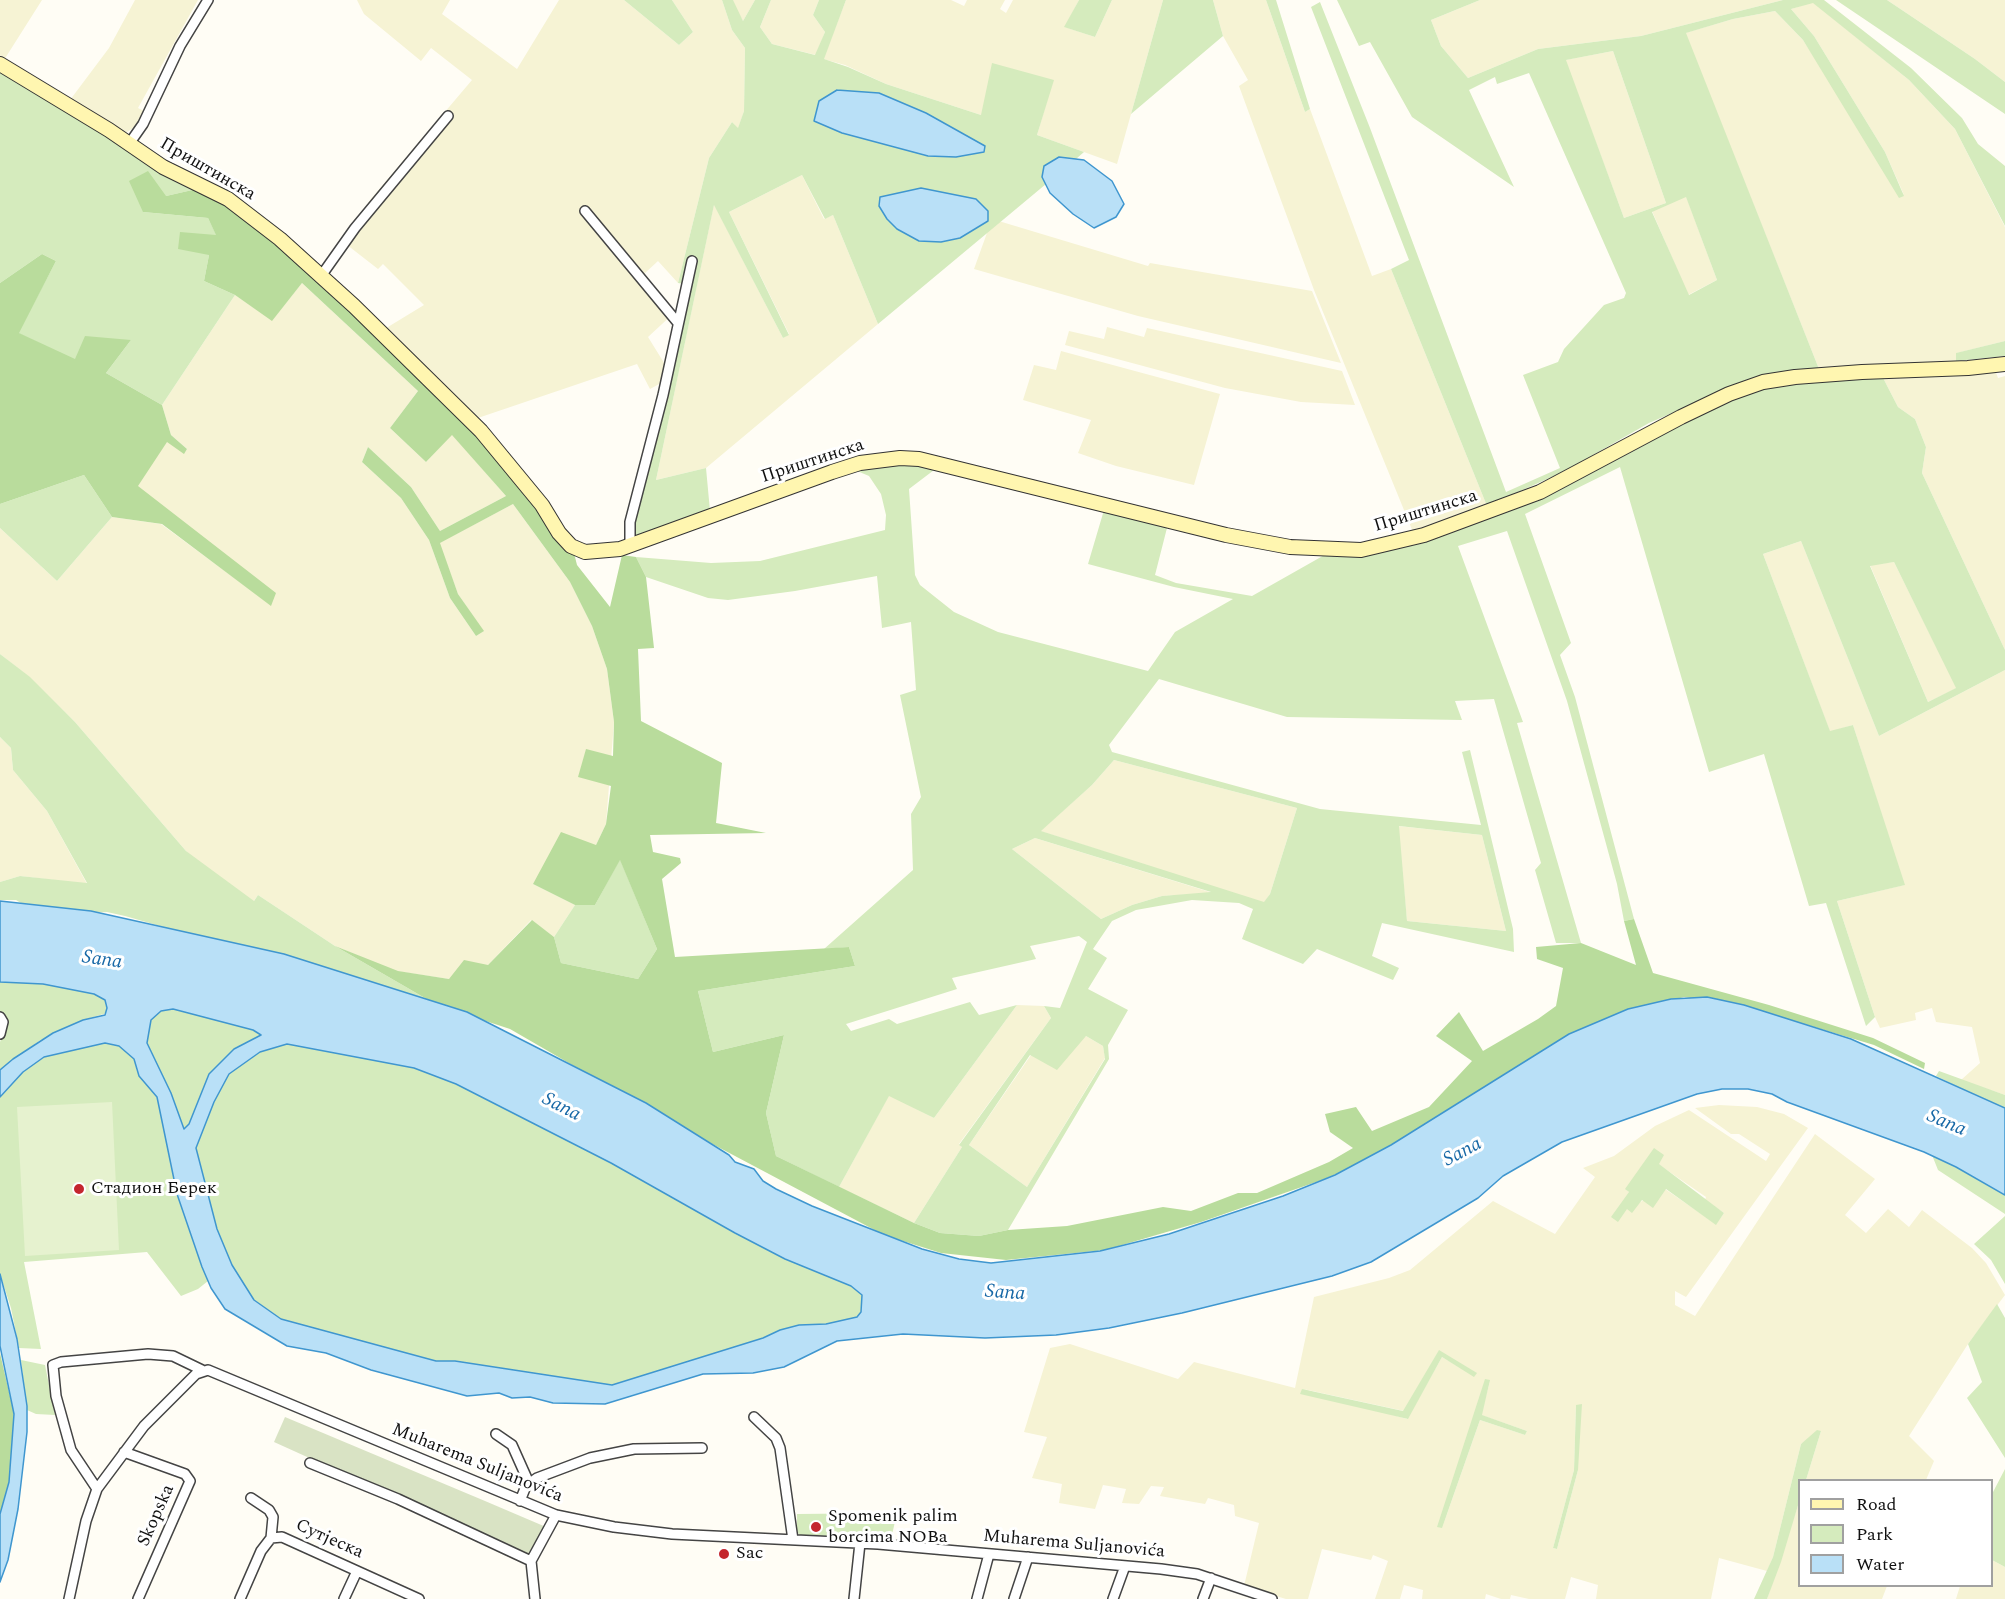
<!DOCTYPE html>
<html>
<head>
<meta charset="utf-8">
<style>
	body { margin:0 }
	#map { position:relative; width:2005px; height:1599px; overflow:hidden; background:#fffdf5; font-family:Spectral,serif }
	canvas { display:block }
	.legend { position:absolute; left:1798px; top:1479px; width:195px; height:108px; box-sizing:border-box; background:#fff; border:2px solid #a0a0a0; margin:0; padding:8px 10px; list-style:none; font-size:18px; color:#111 }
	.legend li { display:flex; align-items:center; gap:12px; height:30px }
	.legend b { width:30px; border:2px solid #a0a0a0 }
</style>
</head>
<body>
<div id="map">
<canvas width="2005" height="1599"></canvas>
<ul class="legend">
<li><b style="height:8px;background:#fff6b0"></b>Road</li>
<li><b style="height:16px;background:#d5ebbd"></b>Park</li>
<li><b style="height:16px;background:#b9e0f7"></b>Water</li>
</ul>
</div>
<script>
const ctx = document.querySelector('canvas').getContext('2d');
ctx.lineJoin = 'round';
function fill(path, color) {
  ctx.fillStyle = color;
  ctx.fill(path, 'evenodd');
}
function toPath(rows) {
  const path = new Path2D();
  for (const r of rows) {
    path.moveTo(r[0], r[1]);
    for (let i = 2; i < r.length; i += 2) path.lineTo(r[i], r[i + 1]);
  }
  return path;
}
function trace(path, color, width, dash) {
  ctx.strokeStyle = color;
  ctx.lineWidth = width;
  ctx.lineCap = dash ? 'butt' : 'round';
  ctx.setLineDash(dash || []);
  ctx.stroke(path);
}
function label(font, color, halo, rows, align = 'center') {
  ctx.font = font + ' Spectral,serif';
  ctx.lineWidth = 6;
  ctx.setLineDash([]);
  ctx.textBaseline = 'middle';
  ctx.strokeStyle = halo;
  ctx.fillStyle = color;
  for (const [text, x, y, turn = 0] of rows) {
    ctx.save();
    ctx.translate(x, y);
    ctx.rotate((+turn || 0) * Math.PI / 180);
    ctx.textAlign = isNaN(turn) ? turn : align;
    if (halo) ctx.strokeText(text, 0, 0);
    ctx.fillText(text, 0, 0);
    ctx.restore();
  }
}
fill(toPath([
	[0,0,42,0,4,60,0,57],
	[135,0,198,0,138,108,144,111,139,124,124,134,70,100,109,48],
	[357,0,450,0,442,14,517,69,559,0,624,0,679,45,693,32,672,0,722,0,732,30,745,48,744,111,738,129,732,122,709,158,678,283,658,261,644,274,675,312,648,337,666,366,661,383,650,389,637,364,475,419,383,330,424,305,383,264,378,269,342,241,371,199,472,80,431,48,421,61,364,14],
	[733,0,755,0,743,21,733,5],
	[771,0,819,0,813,15,825,32,816,55,772,44,760,27],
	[846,0,951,0,964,6,967,0,1005,0,1000,9,1006,13,1013,0,1079,0,1065,27,1095,37,1112,0,1163,0,1117,164,1037,135,1053,80,981,115,886,84,845,65,823,59],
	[1213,0,1266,0,1305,112,1310,109,1372,276,1391,269,1487,506,1413,532,1314,290,1239,86,1248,80,1223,36],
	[1480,0,1783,0,1641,36,1538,49,1468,78,1441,46,1431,20],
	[1887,0,2005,0,2005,82,1975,59],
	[1813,2,1909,80,1955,129,2005,227,2005,341,1957,353,1956,361,1819,369,1685,33,1733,19,1775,11,1803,40,1904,195,1885,152,1814,36,1791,9],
	[1613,51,1666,203,1624,218,1565,60],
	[802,175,824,219,833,215,878,324,706,468,656,480,714,204,783,338,789,334,729,212],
	[1686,196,1717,280,1688,295,1652,211],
	[992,219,1148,266,1150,263,1312,291,1341,363,1138,316,974,269],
	[302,283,418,391,390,428,426,462,452,434,506,496,440,531,411,487,368,447,362,462,401,498,429,540,450,598,476,636,483,631,458,594,439,543,513,504,570,582,592,626,607,669,614,722,606,824,596,845,533,884,575,905,554,937,531,920,488,965,449,979,395,971,335,946,258,895,237,925,186,851,75,722,30,678,0,654,0,528,57,581,112,517,161,524,271,605,137,486,167,441,184,453,187,449,171,435,162,405,235,295,272,320],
	[1107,327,1144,337,1147,328,1342,371,1355,405,1301,402,1225,388,1065,345,1069,331,1104,339],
	[1061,351,1220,394,1194,485,1116,466,1078,453,1091,420,1023,400,1034,365,1056,370],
	[1994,367,1998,378,2005,376,2005,650,1922,473,1926,447,1915,419,1898,407,1880,372],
	[1801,541,1879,736,2005,670,2005,1095,1961,1080,1980,1063,1972,1027,1936,1022,1932,1008,1915,1013,1916,1020,1880,1028,1875,1017,1837,901,1904,885,1853,725,1830,732,1763,554],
	[1894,562,1957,688,1928,702,1870,565],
	[0,737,11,748,13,770,47,811,87,884,20,876,0,882],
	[1114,760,1297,808,1270,894,1264,903,1040,831,1092,785],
	[1398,826,1482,835,1506,931,1407,921],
	[1035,838,1213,893,1162,896,1132,905,1101,919,1012,849],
	[1017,1005,1044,1006,1051,1018,959,1144,962,1147,914,1223,839,1187,889,1095,934,1118],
	[1086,1036,1103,1046,1105,1058,1027,1187,969,1145,1031,1055],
	[1719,1105,1757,1107,1784,1114,1808,1128,1686,1297,1675,1291,1675,1305,1695,1316,1815,1134,1875,1179,1845,1215,1866,1233,1888,1209,1909,1227,1922,1210,1972,1248,1986,1263,2005,1295,1968,1344,1909,1436,1934,1461,1926,1480,1806,1480,1821,1431,1801,1444,1773,1557,1767,1571,1719,1558,1711,1599,1596,1599,1598,1585,1571,1577,1565,1599,1529,1599,1511,1595,1510,1599,1501,1599,1486,1594,1485,1599,1422,1599,1423,1590,1404,1585,1400,1599,1375,1599,1388,1561,1373,1555,1371,1560,1322,1549,1308,1599,1286,1599,1244,1586,1259,1523,1235,1516,1234,1505,1208,1498,1205,1504,1160,1496,1164,1487,1151,1486,1139,1504,1122,1503,1126,1489,1103,1485,1095,1509,1059,1503,1062,1484,1032,1478,1047,1437,1024,1432,1050,1348,1070,1344,1178,1379,1194,1362,1295,1388,1314,1297,1389,1278,1410,1270,1493,1201,1555,1234,1595,1177,1583,1168,1614,1156,1655,1126,1689,1110,1766,1161,1770,1154,1739,1134,1731,1134,1695,1108],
	[1658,1164,1706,1197,1705,1200,1724,1213,1716,1224,1665,1189,1627,1209,1629,1192,1626,1189],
	[1439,1351,1476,1373,1474,1376,1442,1357,1407,1419,1303,1389,1404,1411],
	[1490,1381,1481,1415,1527,1431,1525,1435,1480,1420,1442,1528],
	[1576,1405,1578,1470,1557,1549,1553,1548,1574,1470],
	[1799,1502,1800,1586,1887,1586,1882,1599,1767,1599],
	[1992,1560,2005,1567,2005,1599,1956,1599,1960,1586,1992,1586]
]), '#f6f3d4');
fill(toPath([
	[624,0,672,0,693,32,679,45],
	[722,0,733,0,743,21,755,0,771,0,760,27,772,44,815,55,825,32,813,15,819,0,846,0,824,59,848,67,886,84,981,115,992,63,1054,80,1037,135,1084,152,1076,159,1059,157,1043,177,1046,184,878,324,833,215,825,219,802,175,729,212,789,335,783,338,714,205,656,480,706,468,710,511,635,537,631,534,689,285,678,283,709,158,732,122,738,128,744,111,745,48,732,30],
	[926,113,984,146,928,156,842,133,814,121],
	[1079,0,1112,0,1095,37,1064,27],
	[1163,0,1213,0,1223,36,1131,114],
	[1266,0,1276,0,1310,109,1305,112],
	[1337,0,1480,0,1431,20,1441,46,1468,78,1538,49,1641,36,1783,0,1824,0,1911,68,1962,118,1978,144,2005,166,2005,226,1955,129,1909,80,1813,3,1791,9,1814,36,1885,152,1904,196,1899,198,1803,40,1775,11,1733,19,1686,33,1819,369,1769,374,1735,386,1649,423,1565,471,1487,506,1391,269,1409,260,1311,7,1320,2,1370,128,1506,492,1560,468,1523,375,1558,362,1564,349,1604,305,1624,298,1626,293,1529,73,1497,84,1495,77,1469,90,1514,187,1412,117,1370,42,1359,46],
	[1613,51,1666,203,1624,218,1566,60],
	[1686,197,1717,280,1689,295,1652,212],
	[1836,0,1887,0,1975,59,2005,82,2005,114],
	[0,68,201,188,166,196,143,212,208,218,217,236,209,255,204,281,235,295,162,405,106,373,131,340,75,360,18,333,56,261,42,254,0,283],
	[2005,341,2005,356,1956,361,1956,353],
	[1880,372,1898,407,1915,419,1926,447,1922,473,2005,650,2005,670,1879,736,1801,541,1763,554,1830,731,1853,725,1905,885,1837,901,1875,1017,1866,1026,1826,903,1809,906,1764,754,1709,772,1620,467,1525,514,1571,643,1560,655,1575,697,1634,919,1624,921,1617,884,1567,701,1507,531,1458,546,1523,722,1517,723,1581,943,1556,943,1535,870,1541,863,1494,699,1455,701,1462,720,1287,717,1159,679,1109,745,1112,752,1320,809,1481,825,1462,752,1470,750,1513,929,1514,952,1382,923,1372,956,1399,968,1393,980,1317,949,1303,964,1242,939,1253,909,1239,903,1192,900,1136,910,1112,921,1093,949,1107,958,1088,989,1128,1010,1108,1045,1109,1059,1008,1230,979,1236,940,1233,914,1223,962,1147,959,1145,1051,1018,1044,1006,1060,1008,1087,942,1079,936,1030,946,1036,959,952,978,957,989,846,1024,851,1031,889,1019,897,1024,970,1002,979,1015,1017,1005,934,1118,889,1096,839,1187,776,1156,766,1113,784,1035,713,1052,698,991,855,966,849,947,824,949,913,870,911,814,921,797,900,695,916,690,911,622,882,628,877,576,795,591,728,600,708,598,646,577,636,557,711,563,760,561,885,530,886,515,881,494,869,476,850,468,889,459,938,467,909,489,915,575,920,585,954,612,998,632,1148,671,1175,632,1233,599,1174,587,1088,564,1104,510,1168,524,1155,575,1176,583,1252,596,1328,553,1514,505,1738,391],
	[1894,562,1956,688,1928,702,1870,566],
	[1114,760,1297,808,1270,894,1264,902,1041,831,1092,785],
	[1399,826,1482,835,1506,931,1407,921],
	[1035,838,1211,892,1162,896,1132,905,1101,919,1012,849],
	[1086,1036,1103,1046,1105,1059,1027,1187,969,1145,1030,1055,1057,1070],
	[84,475,112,517,57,581,0,528,0,504],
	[0,654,30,677,75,722,186,851,254,901,258,895,335,946,437,1005,125,916,107,912,42,916,16,900,0,900,0,882,20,876,87,883,47,811,13,770,11,748,0,737],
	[620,859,657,949,638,979,561,963,554,937,575,905,595,905],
	[0,982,43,984,94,994,105,1000,107,1013,83,1020,39,1041,0,1070,0,1042,6,1025,0,1013],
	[173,1009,253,1030,261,1035,234,1049,209,1074,189,1124,184,1129,171,1093,147,1043,151,1020,161,1011],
	[105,1043,119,1046,134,1059,137,1071,157,1097,177,1194,208,1281,198,1289,181,1296,147,1252,24,1262,41,1349,19,1348,11,1308,0,1274,0,1097,23,1072,44,1057],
	[287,1044,414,1068,456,1084,611,1163,735,1233,785,1259,851,1286,862,1295,861,1312,857,1317,826,1324,799,1325,780,1330,763,1338,612,1385,455,1361,436,1361,281,1319,254,1300,232,1265,217,1229,200,1172,193,1136,209,1087,260,1047],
	[1939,1071,2005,1095,2005,1110,1936,1076],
	[1928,1145,2005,1185,2005,1214,1938,1170],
	[1654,1148,1664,1155,1659,1164,1724,1213,1716,1225,1666,1189,1653,1208,1642,1200,1632,1213,1627,1209,1618,1222,1611,1217,1629,1192,1625,1189],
	[2005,1216,2005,1284,1991,1260,1974,1244],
	[1997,1304,2005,1318,2005,1458,1967,1398,1982,1382,1968,1344],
	[1439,1350,1477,1373,1474,1377,1442,1357,1408,1419,1300,1394,1302,1389,1403,1411],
	[21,1360,45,1365,55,1415,36,1414,27,1410],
	[1485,1379,1490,1380,1482,1415,1527,1431,1525,1435,1480,1420,1442,1528,1437,1527],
	[1582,1404,1578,1470,1557,1549,1553,1548,1574,1470,1576,1405],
	[1817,1430,1821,1431,1806,1480,1800,1480,1799,1502,1781,1562,1767,1599,1754,1599,1773,1557,1801,1444],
	[2005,1469,2005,1567,1992,1560,1992,1494],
	[897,1513,891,1539,801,1536,797,1532,797,1514]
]), '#d5ebbd');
fill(toPath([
	[148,171,166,196,201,188,271,237,465,419,574,553,577,565,610,607,622,555,636,557,646,577,654,648,638,649,641,721,722,763,716,823,766,833,650,835,653,852,680,858,681,863,662,879,675,957,849,947,855,966,698,991,713,1052,784,1035,766,1113,776,1156,914,1223,940,1233,979,1236,1008,1230,1067,1226,1163,1207,1191,1211,1238,1193,1257,1193,1329,1162,1353,1148,1330,1132,1325,1114,1356,1107,1372,1131,1429,1107,1472,1061,1436,1036,1459,1012,1483,1051,1538,1019,1556,1006,1563,968,1537,959,1536,947,1581,943,1636,965,1624,921,1634,919,1653,973,1769,1005,1873,1038,1925,1063,1924,1069,1874,1045,1748,1007,1684,997,1626,1013,1562,1041,1498,1078,1382,1155,1322,1180,1201,1222,1105,1250,1006,1260,941,1253,884,1235,669,1121,510,1029,437,1005,335,946,398,971,449,979,464,960,488,965,532,920,554,937,561,963,638,979,657,949,620,860,595,905,575,905,533,884,561,832,596,845,606,824,611,786,578,777,586,749,613,756,614,722,607,669,592,626,570,582,513,504,440,543,458,594,484,631,476,636,450,598,429,540,401,498,362,462,368,447,411,487,440,531,506,496,452,435,426,462,390,428,418,391,302,283,272,321,235,295,204,281,209,255,178,249,180,232,216,235,208,218,143,212,129,181],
	[42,254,56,261,19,333,75,359,85,336,131,340,106,373,162,405,171,435,187,449,184,454,167,442,138,486,276,593,271,606,162,524,112,517,84,475,0,504,0,283],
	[0,1353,14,1414,9,1482,0,1514]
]), '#b9dc9c');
fill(toPath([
	[285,1417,485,1501,546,1527,538,1543,526,1556,274,1442]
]), '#d9e3c4');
fill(toPath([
	[112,1102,119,1250,25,1256,17,1107]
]), '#e6f2cf');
const water = toPath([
	[837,90,879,93,926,113,985,146,984,152,956,157,928,156,842,133,814,121,819,101,837,90],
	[1059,157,1084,160,1112,181,1124,204,1116,217,1094,228,1073,214,1050,193,1042,177,1044,166,1059,157],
	[921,188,976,199,988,211,988,221,960,238,941,242,919,241,897,229,887,219,879,206,880,197,921,188],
	[0,901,91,911,284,954,467,1012,646,1103,729,1155,735,1162,754,1169,763,1181,776,1189,812,1206,922,1249,959,1259,991,1263,1100,1251,1169,1234,1283,1196,1335,1175,1391,1145,1569,1034,1628,1009,1671,999,1690,998,1707,997,1744,1005,1851,1039,2005,1108,2005,1195,1956,1167,1924,1152,1787,1102,1772,1094,1748,1089,1722,1089,1697,1094,1562,1142,1503,1176,1478,1198,1371,1262,1332,1276,1182,1313,1109,1328,1056,1335,985,1338,903,1334,837,1341,784,1367,753,1373,703,1374,605,1404,553,1403,530,1397,512,1398,499,1393,467,1396,371,1370,326,1353,287,1346,225,1309,211,1288,202,1267,177,1194,157,1097,139,1076,134,1059,119,1046,105,1043,44,1057,23,1072,0,1097,0,1070,13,1059,53,1033,83,1020,105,1015,107,1008,105,1000,94,994,43,984,0,982,0,901],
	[173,1009,253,1030,261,1035,234,1049,209,1074,189,1124,184,1129,171,1093,147,1043,151,1020,161,1011,173,1009],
	[287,1044,414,1068,456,1084,611,1163,735,1233,785,1259,851,1286,862,1295,861,1312,857,1317,826,1324,799,1325,780,1330,763,1338,612,1385,455,1361,436,1361,281,1319,254,1300,232,1265,217,1229,196,1148,214,1102,229,1074,260,1052,287,1044],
	[0,1274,17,1339,27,1406,27,1432,18,1509,8,1560,0,1582,0,1514,9,1482,14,1414,0,1346,0,1274]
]);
fill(water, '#b9e0f7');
trace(water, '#3f96cf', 1.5);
const street = toPath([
	[129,144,143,124,180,46,208,0],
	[585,211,678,323],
	[321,276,355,228,448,116],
	[630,546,630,522,663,395,692,261],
	[0,1017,3,1022,0,1034],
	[754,1417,776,1438,780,1448,793,1540],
	[496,1434,512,1445,529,1483],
	[124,1452,185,1474,190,1481,138,1599],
	[310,1463,398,1499,531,1561],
	[97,1489,71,1450,56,1396,53,1365,61,1362,148,1354,173,1356,202,1370],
	[251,1498,269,1510,273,1517,271,1538,282,1537,419,1599],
	[520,1501,526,1486,537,1478,590,1458,634,1449,702,1448],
	[69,1599,86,1521,97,1489,144,1426,196,1374,208,1370,556,1515,614,1527,672,1534,878,1544,1161,1569,1197,1574,1272,1599],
	[240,1599,261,1551,271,1538],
	[344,1599,357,1571],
	[535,1599,531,1561,556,1515],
	[854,1599,860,1543],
	[977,1599,989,1554],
	[1014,1599,1028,1557],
	[1113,1599,1125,1566],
	[1203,1599,1211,1578]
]);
const secondary = toPath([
	[0,64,109,130,163,167,228,199,280,239,354,306,481,431,542,505,559,533,571,546,585,552,620,549,832,472,860,463,900,458,919,459,1226,535,1290,547,1361,550,1424,535,1540,492,1681,417,1729,394,1763,382,1795,377,1862,372,1968,368,2005,364]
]);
trace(street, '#444', 12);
trace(secondary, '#333', 16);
trace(street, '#fff', 9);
trace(secondary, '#fff6b0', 14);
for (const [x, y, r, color] of [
	[79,1189,6,"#c4262e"],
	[816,1527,6,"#c4262e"],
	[724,1554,6,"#c4262e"]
]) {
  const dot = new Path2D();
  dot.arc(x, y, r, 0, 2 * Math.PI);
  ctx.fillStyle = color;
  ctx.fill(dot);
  trace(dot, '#fff', 2);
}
label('18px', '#111', '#fff', [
	["Приштинска",207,170,30],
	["Приштинска",813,462,-18],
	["Приштинска",1426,512,-17],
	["Muharema Suljanovića",477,1464,22],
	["Skopska",157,1516,-66],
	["Сутјеска",329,1540,24],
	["Muharema Suljanovića",1074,1545,5]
]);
label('18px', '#111', '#fff', [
	["Стадион Берек",91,1189],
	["Spomenik palim",828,1517],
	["borcima NOBa",828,1538],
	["Sac",736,1554]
], 'left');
label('italic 20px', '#1768a6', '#fff', [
	["Sana",102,961,8],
	["Sana",561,1108,27],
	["Sana",1946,1124,23],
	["Sana",1463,1153,-28],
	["Sana",1005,1294,4]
]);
</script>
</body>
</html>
